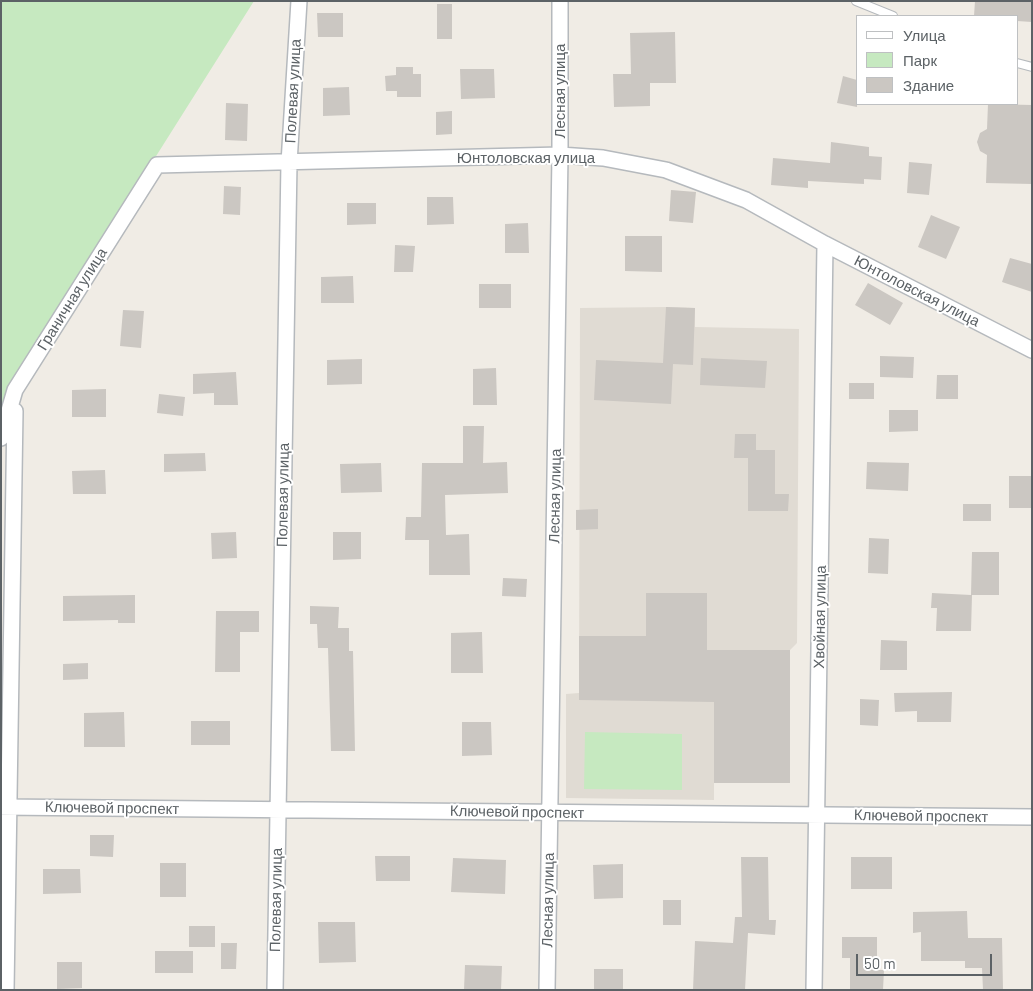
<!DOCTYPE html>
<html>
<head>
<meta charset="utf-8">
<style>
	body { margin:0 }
	#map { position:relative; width:1033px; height:991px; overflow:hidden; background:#f0ece5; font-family:Barlow,sans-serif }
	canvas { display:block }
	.frame { position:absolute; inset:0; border:2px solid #5c6266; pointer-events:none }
	.legend { position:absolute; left:856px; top:15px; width:162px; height:90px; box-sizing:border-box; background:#fff; border:1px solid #bec0c2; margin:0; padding:6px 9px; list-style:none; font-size:15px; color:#5c6266 }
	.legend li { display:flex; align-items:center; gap:10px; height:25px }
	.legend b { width:25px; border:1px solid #bec0c2 }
	.scale { position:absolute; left:856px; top:954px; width:136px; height:22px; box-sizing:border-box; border:2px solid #5c6266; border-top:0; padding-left:6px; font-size:15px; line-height:18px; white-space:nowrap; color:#5c6266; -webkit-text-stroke:4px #fff; paint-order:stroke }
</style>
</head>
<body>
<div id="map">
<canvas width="1033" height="991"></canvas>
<div class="frame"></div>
<ul class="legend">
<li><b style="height:6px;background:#fff"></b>Улица</li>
<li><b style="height:14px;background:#c6e9c0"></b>Парк</li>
<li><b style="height:14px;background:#cbc7c2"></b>Здание</li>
</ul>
<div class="scale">50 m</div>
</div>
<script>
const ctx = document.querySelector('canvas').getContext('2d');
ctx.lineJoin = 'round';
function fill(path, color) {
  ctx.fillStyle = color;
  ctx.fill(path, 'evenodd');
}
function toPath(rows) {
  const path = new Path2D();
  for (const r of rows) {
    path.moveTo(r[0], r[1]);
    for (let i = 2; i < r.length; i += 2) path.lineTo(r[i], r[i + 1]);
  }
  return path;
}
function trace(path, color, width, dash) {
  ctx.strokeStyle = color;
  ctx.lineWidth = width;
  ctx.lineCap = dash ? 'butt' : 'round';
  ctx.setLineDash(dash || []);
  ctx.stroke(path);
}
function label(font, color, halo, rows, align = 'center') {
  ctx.font = font + ' Barlow,sans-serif';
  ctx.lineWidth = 4;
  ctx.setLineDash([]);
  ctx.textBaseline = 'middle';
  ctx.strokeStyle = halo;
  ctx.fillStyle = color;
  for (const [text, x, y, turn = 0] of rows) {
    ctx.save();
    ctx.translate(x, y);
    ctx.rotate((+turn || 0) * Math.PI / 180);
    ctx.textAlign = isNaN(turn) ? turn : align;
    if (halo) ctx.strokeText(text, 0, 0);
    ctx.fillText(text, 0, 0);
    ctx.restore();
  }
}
fill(toPath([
	[666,307,695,308,695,327,799,329,797,643,790,650,789,782,714,783,714,800,566,798,566,694,579,693,580,308]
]), '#e0dbd3');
fill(toPath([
	[1,1,254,1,9,389,1,416],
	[585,732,682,734,682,790,584,789]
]), '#c6e9c0');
fill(toPath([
	[975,1,1032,1,1032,22,1017,21,1017,16,974,16],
	[437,4,452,4,452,39,437,39],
	[317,13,343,13,343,37,318,37],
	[675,32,676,83,650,83,650,106,614,107,613,74,631,74,630,33],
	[396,67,413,67,413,74,421,74,421,97,397,97,397,91,386,91,385,76,396,75],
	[460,69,494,69,495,98,461,99],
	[843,76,857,80,857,107,837,103],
	[349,87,350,115,323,116,323,88],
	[226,103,248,104,247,141,225,140],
	[988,104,1032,105,1032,184,986,183,987,155,980,151,977,142,980,133,987,129],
	[452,111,452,134,436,135,436,112],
	[831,142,869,147,869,156,882,157,881,180,864,179,864,184,808,181,808,188,771,185,773,158,830,163],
	[909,162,932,164,929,195,907,193],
	[224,186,241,187,240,215,223,214],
	[671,190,696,192,693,223,669,221],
	[427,197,453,197,454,224,427,225],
	[347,203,376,203,376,224,347,225],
	[931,215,960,227,946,259,918,247],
	[528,223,529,253,505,253,505,224],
	[625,236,662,236,662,272,625,271],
	[395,245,415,246,413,272,394,272],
	[1010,258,1032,264,1032,292,1002,282],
	[353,276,354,303,321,303,321,277],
	[868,283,903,303,890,325,855,305],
	[479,284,511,284,511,308,479,308],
	[666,307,695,308,693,365,673,364,671,404,594,400,596,360,663,363],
	[123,310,144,311,141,348,120,346],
	[880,356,914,357,913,378,880,377],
	[701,358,767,361,765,388,700,385],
	[362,359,362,384,327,385,327,360],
	[496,368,497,405,473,405,473,369],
	[236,372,238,405,214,405,214,393,193,394,193,374],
	[937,375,958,375,958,399,936,399],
	[849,383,874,383,874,399,849,399],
	[106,389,106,417,72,417,72,390],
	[159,394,185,397,183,416,157,413],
	[889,410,918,410,918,431,889,432],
	[463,426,484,426,483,463,507,462,508,493,445,495,446,535,469,534,470,575,429,575,429,540,405,540,406,517,421,517,422,463,463,463],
	[735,434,756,434,756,450,775,450,775,494,789,494,788,511,748,511,748,458,734,458],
	[205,453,206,471,164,472,164,454],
	[867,462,909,463,908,491,866,489],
	[381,463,382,492,341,493,340,464],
	[105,470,106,494,73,494,72,471],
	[1009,476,1032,476,1032,508,1009,508],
	[963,504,991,504,991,521,963,521],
	[598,509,598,529,576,530,576,510],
	[236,532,237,558,212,559,211,533],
	[333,532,361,532,361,559,333,560],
	[869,538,889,539,888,574,868,573],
	[972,552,999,552,999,595,972,595,971,631,936,631,937,608,931,608,932,593,971,595],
	[503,578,527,579,526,597,502,596],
	[646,593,707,593,707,650,790,650,790,783,714,783,714,702,579,700,579,636,646,636],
	[135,595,135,623,118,623,118,620,63,621,63,596],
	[310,606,339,607,338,628,349,628,349,651,353,651,355,751,331,751,328,648,318,648,317,624,310,624],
	[216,611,259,611,259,632,240,632,240,672,215,672],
	[482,632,483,673,451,673,451,633],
	[881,640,907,641,907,670,880,670],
	[88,663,88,679,63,680,63,664],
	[952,692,951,722,917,722,917,711,895,712,894,693],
	[860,699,879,700,878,726,860,725],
	[124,712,125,747,84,747,84,713],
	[191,721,230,721,230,745,191,745],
	[462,722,491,722,492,755,462,756],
	[90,835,114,835,113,857,90,856],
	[375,856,410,856,410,881,376,881],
	[741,857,768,857,769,920,776,920,775,935,748,933,745,990,693,990,695,941,733,943,735,917,742,917],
	[851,857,892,857,892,889,851,889],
	[453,858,506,860,505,894,451,892],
	[160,863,186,863,186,897,160,897],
	[623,864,623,898,594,899,593,865],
	[43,869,80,869,81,893,43,894],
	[663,900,681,900,681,925,663,925],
	[967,911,968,938,1002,938,1003,990,983,990,982,968,965,968,965,961,921,961,921,932,913,933,913,912],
	[318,922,355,922,356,962,319,963],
	[189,926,215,926,215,947,189,947],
	[842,937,877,937,877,970,884,970,883,990,850,990,850,958,842,958],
	[221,943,237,943,236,969,221,969],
	[155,951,193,951,193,973,155,973],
	[57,962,82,962,82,988,57,989],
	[465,965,502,966,501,990,464,990],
	[594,969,623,969,623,990,594,990]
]), '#cbc7c2');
const service = toPath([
	[856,1,893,16],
	[1017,63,1032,67]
]);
const minor = toPath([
	[1,438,15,390,157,165,560,155,603,158,666,170,746,200,825,244,1032,350],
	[1,807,1032,817],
	[6,990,15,411],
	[275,990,289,163,299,1],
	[547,990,560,155,560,1],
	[814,990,825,244]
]);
trace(service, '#b5b9bd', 10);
trace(minor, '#b5b9bd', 18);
trace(service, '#fff', 8);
trace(minor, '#fff', 15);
label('15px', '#5c6266', '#fff', [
	["Полевая улица",293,91,-87],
	["Лесная улица",560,91,-90],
	["Юнтоловская улица",526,158],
	["Юнтоловская улица",917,291,27],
	["Граничная улица",72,299,-58],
	["Полевая улица",283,495,-89],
	["Лесная улица",555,496,-89],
	["Хвойная улица",820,617,-89],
	["Ключевой проспект",112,808,1],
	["Ключевой проспект",517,812,1],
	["Ключевой проспект",921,816,1],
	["Полевая улица",276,900,-89],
	["Лесная улица",548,900,-89]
]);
</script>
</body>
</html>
